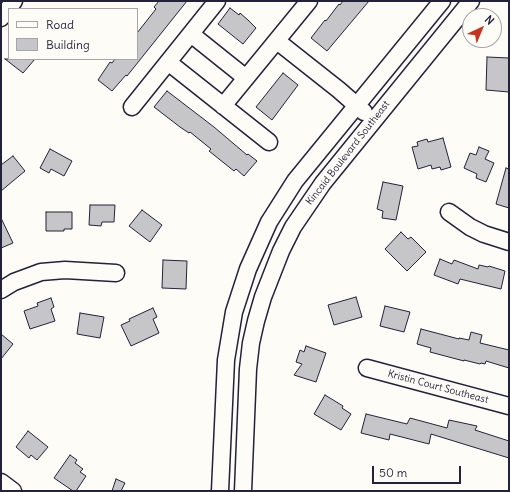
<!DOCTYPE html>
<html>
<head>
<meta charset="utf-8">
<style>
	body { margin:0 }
	#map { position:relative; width:510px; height:492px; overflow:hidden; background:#fdfcf7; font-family:Delius,sans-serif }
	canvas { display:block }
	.frame { position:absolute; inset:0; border:2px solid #22223b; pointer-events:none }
	.legend { position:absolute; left:8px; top:8px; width:130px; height:52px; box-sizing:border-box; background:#fdfcf7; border:1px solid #a5a5ac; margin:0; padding:5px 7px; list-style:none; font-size:12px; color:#22223b }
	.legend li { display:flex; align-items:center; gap:8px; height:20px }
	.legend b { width:20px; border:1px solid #a5a5ac }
	.north { position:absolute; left:462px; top:8px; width:40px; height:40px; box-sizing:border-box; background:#fdfcf7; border:1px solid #a5a5ac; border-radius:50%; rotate:44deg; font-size:11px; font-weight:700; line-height:16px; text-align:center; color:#22223b }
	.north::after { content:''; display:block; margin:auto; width:14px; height:18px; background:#c8321e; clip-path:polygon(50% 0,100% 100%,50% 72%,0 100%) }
	.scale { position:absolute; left:372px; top:466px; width:89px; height:18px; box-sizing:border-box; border:2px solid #22223b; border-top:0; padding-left:5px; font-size:12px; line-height:14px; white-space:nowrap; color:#22223b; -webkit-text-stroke:3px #fdfcf7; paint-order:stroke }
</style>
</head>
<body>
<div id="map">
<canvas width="510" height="492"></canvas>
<div class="frame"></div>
<ul class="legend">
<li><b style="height:5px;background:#fdfcf7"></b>Road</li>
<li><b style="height:11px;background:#c6c6c8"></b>Building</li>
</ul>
<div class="north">N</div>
<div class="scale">50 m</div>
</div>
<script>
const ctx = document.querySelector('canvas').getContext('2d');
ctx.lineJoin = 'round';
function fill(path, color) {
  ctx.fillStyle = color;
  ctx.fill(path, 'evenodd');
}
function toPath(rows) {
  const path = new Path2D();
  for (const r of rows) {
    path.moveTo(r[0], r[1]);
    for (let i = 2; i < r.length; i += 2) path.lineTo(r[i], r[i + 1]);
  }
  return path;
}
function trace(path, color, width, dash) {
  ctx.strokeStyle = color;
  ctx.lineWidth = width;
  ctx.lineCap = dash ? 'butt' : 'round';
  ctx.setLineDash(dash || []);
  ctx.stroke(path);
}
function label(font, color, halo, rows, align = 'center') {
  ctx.font = font + ' Delius,sans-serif';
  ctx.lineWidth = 3.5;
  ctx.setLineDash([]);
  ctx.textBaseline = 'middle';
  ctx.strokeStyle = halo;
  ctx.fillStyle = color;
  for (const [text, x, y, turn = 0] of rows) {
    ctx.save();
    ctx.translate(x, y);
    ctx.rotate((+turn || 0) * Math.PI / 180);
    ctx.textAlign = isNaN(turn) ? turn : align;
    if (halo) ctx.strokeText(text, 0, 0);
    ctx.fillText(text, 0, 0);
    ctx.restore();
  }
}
const building = toPath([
	[159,1,187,1,127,76,126,75,112,91,98,80,110,62,112,63,115,59,137,59,137,33,156,9,154,7,159,1],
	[343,1,369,1,327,51,311,38,325,20,326,21,339,4,340,5,343,1],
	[230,8,239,15,240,13,248,20,256,28,243,44,218,24,230,8],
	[487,57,509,58,509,92,486,90,487,57],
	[5,59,35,59,23,73,5,59],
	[283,73,298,85,272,120,256,107,283,73],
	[167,91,214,127,247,155,248,154,257,161,244,176,236,169,234,171,209,151,211,149,190,132,189,133,180,127,154,107,167,91],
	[443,138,451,167,441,170,440,167,432,169,431,165,418,169,412,147,418,146,417,142,427,139,428,142,443,138],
	[479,147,489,151,485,159,494,163,486,182,476,178,477,174,464,168,470,153,476,155,479,147],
	[50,149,72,161,64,176,51,169,49,173,40,168,50,149],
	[13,156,25,171,1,191,1,165,13,156],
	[506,168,509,169,509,208,496,204,506,168],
	[383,182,403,186,396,220,382,218,383,211,377,209,383,182],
	[90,205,115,205,114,222,102,222,101,226,89,225,90,205],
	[142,210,162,225,150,242,129,226,142,210],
	[46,212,72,212,72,229,64,229,64,231,46,231,46,212],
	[1,218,13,243,1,248,1,218],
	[401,232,408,239,411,237,426,252,407,271,385,249,401,232],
	[440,259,452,264,454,260,478,269,479,265,488,267,489,266,505,271,501,289,460,279,458,284,434,275,440,259],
	[163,260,187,261,186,289,162,288,163,260],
	[356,297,362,317,334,325,328,305,356,297],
	[51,298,54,307,51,309,55,321,30,329,24,311,38,306,37,303,51,298],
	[385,306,410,312,404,332,380,326,385,306],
	[153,308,157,317,153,319,159,333,131,346,121,325,130,321,129,319,153,308],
	[80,313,104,317,100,338,77,334,80,313],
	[421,329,459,339,459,338,469,340,471,332,482,335,480,343,509,350,509,368,486,361,485,364,481,363,480,364,464,360,464,361,430,352,431,348,417,344,421,329],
	[1,334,13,344,1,359,1,334],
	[306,346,326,353,316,382,294,375,302,364,296,362,300,350,304,352,306,346],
	[325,395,343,406,342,408,351,414,341,430,314,414,325,395],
	[366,414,407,424,410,418,447,428,449,420,477,426,475,430,509,441,509,458,431,434,429,444,390,434,389,440,361,433,366,414],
	[28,431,48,447,37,460,31,455,29,458,16,447,28,431],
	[70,455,77,460,75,463,83,469,80,472,86,476,76,491,73,491,54,478,70,455],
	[116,479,125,483,121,491,112,491,116,479]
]);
fill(building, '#c6c6c8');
trace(building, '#22223b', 1);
const minor = toPath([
	[1,18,14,1],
	[191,34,246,78],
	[277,41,339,90,364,112],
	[168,62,269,142],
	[223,106,309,1],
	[132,107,217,1],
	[449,212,470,227,484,234,509,242],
	[1,290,14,282,41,272,65,270,116,273],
	[367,368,509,406],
	[1,482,13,491],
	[220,491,226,360,234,312,248,269,269,222,295,181,442,1],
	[243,491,248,369,251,343,256,321,263,297,281,251,293,227,323,183,471,1]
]);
trace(minor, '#22223b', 19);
trace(minor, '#fdfcf7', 16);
label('10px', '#22223b', '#fdfcf7', [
	["Kincaid Boulevard Southeast",348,153,-52],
	["Kristin Court Southeast",438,387,15]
]);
</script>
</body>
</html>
